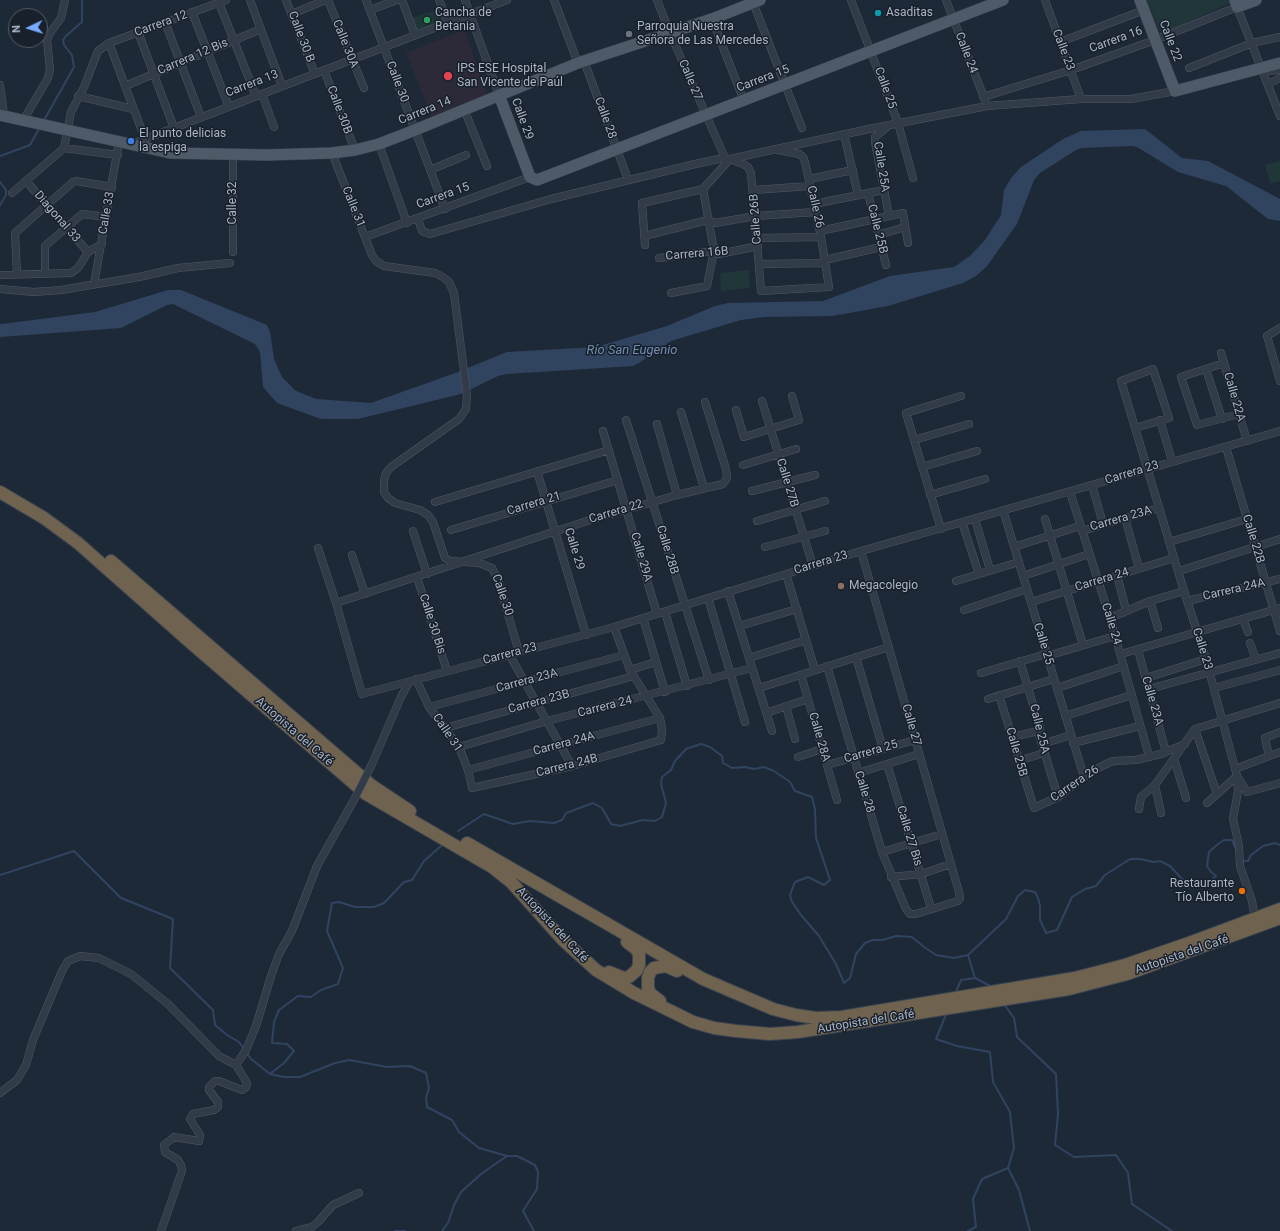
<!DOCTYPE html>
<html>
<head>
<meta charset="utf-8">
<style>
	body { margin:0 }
	#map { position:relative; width:1280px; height:1231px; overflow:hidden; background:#1e2938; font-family:Roboto,sans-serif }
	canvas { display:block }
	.north { position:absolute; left:8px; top:8px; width:40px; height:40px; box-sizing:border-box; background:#18202c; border:1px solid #535c69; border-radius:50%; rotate:266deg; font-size:11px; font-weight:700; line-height:16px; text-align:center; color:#acb5c5 }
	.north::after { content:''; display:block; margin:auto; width:14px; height:18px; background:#78abfe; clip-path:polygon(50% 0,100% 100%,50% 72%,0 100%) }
</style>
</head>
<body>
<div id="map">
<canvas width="1280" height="1231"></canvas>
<div class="north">N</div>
</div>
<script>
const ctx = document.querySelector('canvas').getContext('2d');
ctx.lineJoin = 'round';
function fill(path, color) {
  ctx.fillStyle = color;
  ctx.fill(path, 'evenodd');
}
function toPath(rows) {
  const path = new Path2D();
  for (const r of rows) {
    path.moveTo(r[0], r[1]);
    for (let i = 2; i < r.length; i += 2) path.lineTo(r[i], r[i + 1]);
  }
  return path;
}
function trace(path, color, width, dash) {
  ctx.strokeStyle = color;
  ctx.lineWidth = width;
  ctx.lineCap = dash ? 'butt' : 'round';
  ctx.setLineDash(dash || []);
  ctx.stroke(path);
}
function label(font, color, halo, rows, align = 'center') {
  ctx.font = font + ' Roboto,sans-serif';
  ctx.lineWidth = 3;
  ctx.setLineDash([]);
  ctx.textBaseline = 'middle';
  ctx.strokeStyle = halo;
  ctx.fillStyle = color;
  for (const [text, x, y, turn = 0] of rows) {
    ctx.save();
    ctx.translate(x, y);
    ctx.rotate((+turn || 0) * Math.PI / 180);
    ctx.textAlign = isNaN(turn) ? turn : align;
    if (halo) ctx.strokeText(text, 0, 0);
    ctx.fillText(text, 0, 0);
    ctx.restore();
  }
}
fill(toPath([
	[464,30,489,98,433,120,406,53]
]), '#2c2a39');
fill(toPath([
	[1147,0,1232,0,1233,2,1161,34],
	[438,9,443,22,417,31,412,18],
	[1280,161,1280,181,1270,184,1265,165],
	[749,270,750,288,721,291,720,273]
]), '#203639');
fill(toPath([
	[1145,129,1182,158,1208,161,1280,199,1280,221,1268,219,1226,186,1178,172,1137,147,1132,146,1081,148,1076,150,1040,173,1034,180,1017,224,987,266,976,276,963,283,888,306,832,316,764,317,741,320,671,341,639,363,633,366,507,374,498,376,461,394,358,419,321,419,277,403,263,387,260,352,255,344,173,304,167,305,121,328,0,337,0,324,2,324,95,312,168,290,181,290,267,325,270,332,274,359,282,377,296,391,316,399,371,403,458,372,507,352,596,347,667,326,715,306,728,303,823,301,890,276,954,267,970,256,985,240,1001,215,1004,190,1011,178,1021,167,1063,139,1081,131]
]), '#304460');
trace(toPath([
	[43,122,74,67,72,55,64,45,63,40,66,36,82,22,82,0],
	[0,156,30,145,40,127],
	[0,182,6,190,6,195,0,205],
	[458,831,484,814,513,824,530,821,554,823,562,820,566,813,593,803,602,808,611,824,620,826,643,820,655,821,662,817,666,803,661,784,662,777,671,770,675,761,686,749,701,744,710,747,722,756,723,763,732,768,745,767,754,769,764,767,774,771,790,782,795,791,812,797,815,809,816,838,830,880,824,885,808,877,795,882,790,895,792,902,801,915,819,936,836,964,844,983,850,978,856,954,865,943,873,940,883,940,896,936,912,937,924,947,936,955,954,958,968,955,1006,919,1018,896,1025,890,1035,892,1038,898,1040,906,1040,920,1046,933,1057,930,1072,897,1085,889,1096,886,1105,875,1130,859,1140,859,1154,862,1160,861,1170,866,1183,880,1194,887,1209,882,1216,876,1211,872,1207,866,1209,852,1218,844,1224,840,1232,840,1236,849],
	[1242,861,1248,861,1251,855,1263,846,1275,843,1280,845],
	[0,875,74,851,121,898,173,919,170,968,213,1010,215,1025,227,1035,239,1042,251,1059,270,1074,284,1077,300,1077,335,1063,349,1060,387,1067,410,1066,426,1073,429,1088,426,1098,427,1107,452,1120,459,1132,479,1148,507,1156,517,1156,535,1165,538,1172,537,1189,523,1211,534,1231],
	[968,955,975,978,992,987],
	[955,994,961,980,975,978],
	[1004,1004,1014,1018,1017,1037,1056,1074,1058,1114,1055,1145,1074,1157,1116,1155,1128,1173,1132,1204,1172,1231],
	[947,1012,936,1039,957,1046,990,1052,993,1082,1010,1112,1014,1148,1008,1168,982,1179,973,1199,976,1227,968,1231],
	[270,1074,284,1063,294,1051,287,1044,272,1043,274,1022,279,1010,298,996,311,997,321,990,338,984,343,968,327,931,332,903,339,902,355,907,374,907,384,903,404,882,412,880,424,861,441,846],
	[1008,1168,1019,1190,1030,1231],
	[395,1231,405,1231],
	[442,1231,448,1223,454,1205,461,1192,481,1174,507,1156]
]), '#304460', 2);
const street = toPath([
	[250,0,282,86],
	[286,0,315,74],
	[328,0,364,88],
	[366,0,445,209],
	[402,0,415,35],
	[439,0,448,23],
	[465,0,499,95],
	[554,0,578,63],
	[657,0,670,33,725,158],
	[752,0,802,128],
	[851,0,898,123,913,178],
	[946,0,985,100],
	[1045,0,1081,99],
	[219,3,256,96],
	[370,10,397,0],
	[192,12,229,107],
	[292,14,325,0],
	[712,19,744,101],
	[165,22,201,117],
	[138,32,174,128],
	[1060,42,1144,10],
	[109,43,145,139],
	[584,61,626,174],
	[1189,68,1252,43,1280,37],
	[324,70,355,150],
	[1264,71,1280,70],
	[1268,84,1280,78],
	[0,85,4,115],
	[125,86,261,29],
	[262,94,274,127],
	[78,96,133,109],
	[983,97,1071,70,1155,40,1237,7,1280,116],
	[464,109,487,166],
	[24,119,48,78,50,70,47,40,50,33,61,18,65,0],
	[887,127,875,137,875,142,889,216],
	[844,134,858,195],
	[132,144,507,0],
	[379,144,407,223],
	[64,148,118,155],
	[332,153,372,255,376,261,384,266,435,273,443,277,449,282,454,293,467,395,466,409,459,419,391,467,386,473,384,481,384,492,388,498,395,503,420,510,428,515,433,522,445,558,450,561,479,563,492,568,498,580,519,652],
	[233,155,233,252],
	[430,170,466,155],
	[809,179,853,170],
	[26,181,88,252],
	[754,190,810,186],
	[12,193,64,148,71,112,84,87,98,51,109,43,226,0],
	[868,193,886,265],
	[814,204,884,190],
	[418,219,422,231,430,234,551,199,695,164,719,159,730,159,869,129,987,106,1081,99,1131,99,1175,91],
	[820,231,903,213,908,243],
	[878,235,905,227],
	[644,236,708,220,715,223,756,216,816,212],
	[365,237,530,177],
	[757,238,821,237],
	[645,245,642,203,703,189],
	[659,258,714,251,719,254,758,246],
	[825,260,881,247],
	[759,264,825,263],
	[45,274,45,246,82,214,107,217],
	[0,275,71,273,78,268,88,252,102,244],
	[17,275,15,233,73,182,76,181,112,187],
	[94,284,119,142],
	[0,289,34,292,61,290,139,277,178,268,230,263],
	[671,293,707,286,714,251,703,189,730,159,743,164,748,167,751,173,761,291,829,287,821,237,805,162,803,157,799,154,778,150],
	[1280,328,1267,336,1280,381],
	[1221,353,1247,441],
	[1224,363,1181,377,1197,425,1239,414],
	[1206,369,1222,419],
	[762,401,813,566],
	[736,410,744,437,799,420,792,396],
	[681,412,704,488],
	[626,420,709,680],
	[1160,420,1172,461],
	[657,424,677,495],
	[1135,428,1169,418,1153,369,1121,381,1184,591,1206,659,1237,776,1238,791,1233,819,1239,846,1240,866,1252,901,1255,920],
	[603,431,657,614],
	[914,440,969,424],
	[1226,447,1280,631],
	[743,465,796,449],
	[922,467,977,451],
	[537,471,586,635],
	[1092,485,1103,524],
	[752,491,815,475],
	[1070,492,1110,618,1149,756],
	[930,495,985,479],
	[435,502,609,450],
	[1003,510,1084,777],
	[1125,518,1139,568],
	[975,519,990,570],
	[1045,519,1083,645],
	[757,521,825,501],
	[962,522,979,574],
	[941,529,906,413,961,396],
	[451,530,618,480],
	[413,531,427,574],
	[1082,531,1159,508],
	[1169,542,1247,519],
	[765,547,825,531],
	[1014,547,1080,526],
	[318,548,336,603,362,694,614,627,861,551,1280,431],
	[352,555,365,594],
	[1179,571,1280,539],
	[786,574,815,670],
	[1117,575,1126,610],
	[1023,576,1089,554],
	[417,577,447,671],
	[956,581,1019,562],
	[728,591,772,731],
	[708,598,745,722],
	[1150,601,1158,628],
	[1187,601,1280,579],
	[1031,602,1174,558],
	[336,603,590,520,677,495,723,484,727,478,726,469,705,402],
	[964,610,1027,589],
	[665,612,687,686],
	[643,618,665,692],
	[1110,618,1150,601,1184,591],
	[1243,619,1248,632],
	[739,626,797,609],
	[1250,643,1256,660],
	[1138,650,1166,752],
	[509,654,572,766],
	[1121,654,1280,608],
	[1047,656,1115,636],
	[856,657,883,749],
	[749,658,806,640],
	[1020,661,1040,728,1038,731,1058,797],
	[827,666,882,852,906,909,910,914,916,914,958,901,960,898,959,892,861,551],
	[630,670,656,662],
	[981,673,1046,654],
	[801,675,837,800],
	[1146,678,1206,659],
	[416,679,429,707,459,747,468,770,472,788,572,766,661,740,662,730,660,718,630,670,614,627],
	[759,688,889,647],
	[1057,688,1124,666],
	[1214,688,1280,670],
	[1149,689,1280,653],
	[999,695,1034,808,1058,797,1088,774,1104,765,1113,761,1136,760,1161,754,1185,744],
	[988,699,1054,679],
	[786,706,795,739],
	[429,707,624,655],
	[766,713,808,699],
	[1065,716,1132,695],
	[445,728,634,676],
	[1195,729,1217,794],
	[1012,737,1038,731],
	[1073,743,1140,726],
	[1042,744,1071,735],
	[459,747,547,721,752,668],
	[1269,756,1265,738,1280,732],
	[798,757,822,749],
	[1174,759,1186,798],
	[1018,761,1044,753],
	[372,764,401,697,409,682],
	[887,764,931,908],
	[827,765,915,740],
	[1235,769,1280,752],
	[468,770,660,718],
	[858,773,919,754],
	[1238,778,1247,792,1280,783],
	[1155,785,1161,813],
	[1207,803,1237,776],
	[1139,809,1141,797,1155,785,1195,729,1280,703],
	[882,852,942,834],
	[891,877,921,874,951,864],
	[0,1093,17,1080,26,1065,33,1040,62,971,68,961,80,956,99,958,131,974,168,1004,219,1056,236,1065,246,1050,256,1026,271,976,279,954,292,931,317,866,355,798],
	[161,1231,182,1171,181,1165,178,1160,165,1152,164,1145,174,1137,199,1141,200,1135,190,1119,193,1114,214,1110,218,1107,218,1102,209,1090,209,1087,215,1081,219,1081,242,1090,246,1087,247,1083,236,1065],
	[296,1231,312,1227,318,1222,333,1205,359,1193]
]);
const primary = toPath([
	[1140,0,1175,91,1280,63],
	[1235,0,1237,7,1256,0],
	[499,95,530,177,537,180,1003,0],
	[0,115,170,153,267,155,332,153,355,150,379,144,415,130,578,63,712,19,760,0]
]);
const highway = toPath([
	[0,492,44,518,78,543,191,643,366,794,492,867,511,882,563,940,596,970,634,993,693,1022,714,1028,736,1031,770,1034,798,1032,1069,989,1127,974,1280,918],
	[111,561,371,785,410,811],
	[467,843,703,979,773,1009,796,1015,816,1018,842,1017,1075,978,1125,965,1186,944,1280,909],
	[609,972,624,978,629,977,637,970,639,965,639,954,636,949,627,942],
	[660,1001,651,994,648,989,648,978,650,972,654,968,666,966,677,971]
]);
trace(street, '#4f5866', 8);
trace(primary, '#3b4451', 12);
trace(highway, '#3c4552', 14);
trace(street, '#323b48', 7);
trace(primary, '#4f5a68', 11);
trace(highway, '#6f624e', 12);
const streetBridge = toPath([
	[355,798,372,764]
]);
trace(streetBridge, '#4f5866', 8, []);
trace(streetBridge, '#323b48', 7);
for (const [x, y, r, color] of [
	[878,13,4,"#0f9aa8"],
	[427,20,4,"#2e9e5b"],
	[629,34,4,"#6b7280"],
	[448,76,5,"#e0444e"],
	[131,141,4,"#3f7fe0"],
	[841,586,4,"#8d6e63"],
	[1242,891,4,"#e8710a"]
]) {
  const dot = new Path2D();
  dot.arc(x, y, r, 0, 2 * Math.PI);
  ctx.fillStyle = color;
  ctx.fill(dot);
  trace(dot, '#18202c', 1.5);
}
label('12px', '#acb5c5', '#18202c', [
	["Cancha de",435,13],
	["Betania",435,27],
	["Asaditas",886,13],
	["Parroquia Nuestra",637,27],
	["Señora de Las Mercedes",637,41],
	["IPS ESE Hospital",457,69],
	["San Vicente de Paúl",457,83],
	["El punto delicias",139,134],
	["la espiga",139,148],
	["Megacolegio",849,586],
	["Restaurante",1234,884,"right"],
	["Tío Alberto",1234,898,"right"]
], 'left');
label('12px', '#acb5c5', '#18202c', [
	["Carrera 12",161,24,-20],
	["Calle 30 B",301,37,69],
	["Carrera 16",1116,40,-20],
	["Calle 22",1170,41,69],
	["Calle 30A",345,44,68],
	["Calle 23",1063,50,69],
	["Calle 24",966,53,69],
	["Carrera 12 Bis",193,57,-23],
	["Carrera 15",763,79,-21],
	["Calle 27",690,80,67],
	["Calle 30",397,82,69],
	["Carrera 13",252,84,-21],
	["Calle 25",885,88,70],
	["Calle 30B",339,110,69],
	["Carrera 14",425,111,-22],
	["Calle 28",605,118,70],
	["Calle 29",522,119,70],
	["Calle 25A",881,167,81],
	["Carrera 15",443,196,-20],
	["Calle 32",233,203,-90],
	["Calle 31",353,207,68],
	["Calle 26",815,207,78],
	["Calle 33",107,213,-80],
	["Diagonal 33",57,217,49],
	["Calle 26B",756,219,-94],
	["Calle 25B",877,229,76],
	["Carrera 16B",697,254,-5],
	["Calle 22A",1234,397,74],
	["Carrera 23",1132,473,-17],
	["Calle 27B",787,483,73],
	["Carrera 21",534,504,-17],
	["Carrera 22",616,512,-17],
	["Carrera 23A",1121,519,-16],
	["Calle 22B",1253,539,73],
	["Calle 29",574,549,73],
	["Calle 28B",667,550,73],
	["Calle 29A",641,557,74],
	["Carrera 23",821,563,-17],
	["Carrera 24",1102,580,-17],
	["Carrera 24A",1234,590,-13],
	["Calle 30",502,595,71],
	["Calle 30 Bis",432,624,72],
	["Calle 24",1111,624,73],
	["Calle 25",1043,644,73],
	["Calle 23",1202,649,73],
	["Carrera 23",510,654,-15],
	["Carrera 23A",527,681,-15],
	["Calle 23A",1152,701,74],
	["Carrera 23B",539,702,-15],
	["Carrera 24",605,707,-14],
	["Calle 27",911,725,74],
	["Calle 25A",1039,729,76],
	["Autopista del Café",294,732,41],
	["Calle 31",447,733,56],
	["Calle 28A",819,737,74],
	["Carrera 24A",564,744,-15],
	["Carrera 25",871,752,-16],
	["Calle 25B",1016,752,74],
	["Carrera 24B",567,766,-14],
	["Carrera 26",1075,784,-34],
	["Calle 28",864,792,73],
	["Calle 27 Bis",909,836,73],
	["Autopista del Café",552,925,47],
	["Autopista del Café",1182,955,-19],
	["Autopista del Café",866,1022,-9]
]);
label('italic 13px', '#728cb0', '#18202c', [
	["Río San Eugenio",632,351]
]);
</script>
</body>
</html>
